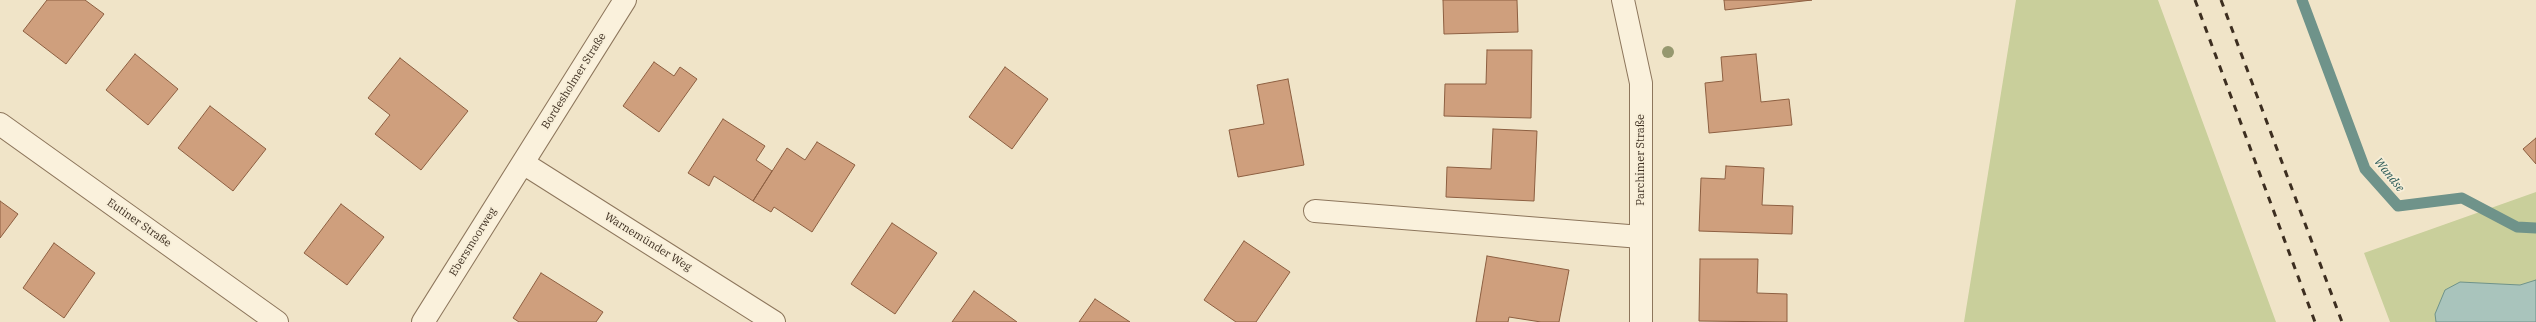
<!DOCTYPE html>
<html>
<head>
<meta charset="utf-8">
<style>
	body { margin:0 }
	canvas { display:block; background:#f0e4c8 }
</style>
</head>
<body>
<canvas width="2536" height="322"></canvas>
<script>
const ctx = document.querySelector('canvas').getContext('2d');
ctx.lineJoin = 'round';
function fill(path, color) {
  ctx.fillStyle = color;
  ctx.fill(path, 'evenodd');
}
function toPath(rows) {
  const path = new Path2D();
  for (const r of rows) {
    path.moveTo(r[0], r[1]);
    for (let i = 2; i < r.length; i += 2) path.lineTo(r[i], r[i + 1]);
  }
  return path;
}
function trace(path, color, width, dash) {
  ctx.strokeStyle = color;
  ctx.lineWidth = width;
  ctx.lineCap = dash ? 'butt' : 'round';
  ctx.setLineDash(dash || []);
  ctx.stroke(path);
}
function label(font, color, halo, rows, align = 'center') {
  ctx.font = font + ' "IBM Plex Serif",serif';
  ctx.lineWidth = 3.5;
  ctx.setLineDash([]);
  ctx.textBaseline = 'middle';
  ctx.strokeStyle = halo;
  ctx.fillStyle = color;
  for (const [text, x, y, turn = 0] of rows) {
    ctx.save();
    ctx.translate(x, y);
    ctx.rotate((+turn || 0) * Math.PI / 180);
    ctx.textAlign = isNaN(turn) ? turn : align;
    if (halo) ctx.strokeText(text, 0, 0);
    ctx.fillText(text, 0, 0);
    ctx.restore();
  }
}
fill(toPath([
	[2016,0,2158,0,2276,322,1964,322],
	[2536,192,2536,322,2390,322,2364,253]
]), '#c9cf9b');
const water = toPath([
	[2536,280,2536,322,2436,322,2435,314,2445,290,2460,282,2520,285,2536,280]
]);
fill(water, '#a9c4bc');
trace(water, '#6f938a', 1);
trace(toPath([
	[2302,0,2365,169,2398,206,2462,198,2517,227,2536,228]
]), '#6f938a', 11);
const building = toPath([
	[47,0,85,0,104,14,66,64,23,31,47,0],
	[1443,0,1517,0,1518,32,1444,34,1443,0],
	[1724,0,1812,0,1725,10,1724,0],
	[1487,50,1532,50,1531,118,1444,116,1445,84,1486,84,1487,50],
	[135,54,178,89,148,125,106,90,135,54],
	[1756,54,1761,102,1789,99,1792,125,1709,133,1705,83,1723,81,1721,57,1756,54],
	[400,58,468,111,421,170,375,134,390,115,368,98,400,58],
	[654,62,674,76,680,67,697,79,659,132,623,106,654,62],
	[1005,67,1048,99,1012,149,969,117,1005,67],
	[1288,79,1304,165,1238,177,1229,130,1264,124,1257,85,1288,79],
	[210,106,266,149,233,191,178,148,210,106],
	[723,119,765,146,756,160,772,171,753,201,714,176,709,186,688,173,723,119],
	[1493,129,1537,131,1534,201,1446,197,1447,167,1491,169,1493,129],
	[2536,138,2536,164,2523,149,2536,138],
	[817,142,855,165,812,232,774,207,771,212,753,201,787,148,805,160,817,142],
	[1726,166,1764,168,1762,205,1793,206,1792,234,1699,231,1701,178,1725,179,1726,166],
	[0,201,18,214,0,238,0,201],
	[341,204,384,237,347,285,304,253,341,204],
	[892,223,937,253,895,314,851,284,892,223],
	[1244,241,1290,272,1256,322,1236,322,1204,300,1244,241],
	[54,243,95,273,64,318,23,288,54,243],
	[1487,256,1569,270,1559,322,1541,322,1509,317,1508,322,1476,322,1487,256],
	[1700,259,1758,259,1757,293,1787,294,1787,322,1699,321,1700,259],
	[541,273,603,312,596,322,519,322,513,318,541,273],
	[974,291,1017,322,952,322,974,291],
	[1095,299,1130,322,1079,322,1095,299]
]);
fill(building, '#cf9f7d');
trace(building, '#8d5f41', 1);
const minor = toPath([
	[1623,0,1641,83,1641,322],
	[0,124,277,322],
	[523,163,774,322],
	[1315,211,1641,237],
	[423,322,625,0]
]);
trace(minor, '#8d765c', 24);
trace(minor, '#faf1dc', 22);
trace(toPath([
	[2195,0,2315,322],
	[2221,0,2342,322]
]), '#3d2e20', 3, [7, 7]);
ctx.fillStyle = '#96986f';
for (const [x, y] of [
	[1668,52]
]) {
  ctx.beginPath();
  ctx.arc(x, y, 6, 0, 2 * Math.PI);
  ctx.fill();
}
label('11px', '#3d2e20', '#f7eed8', [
	["Bordesholmer Straße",574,81,-58],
	["Parchimer Straße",1641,160,-90],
	["Eutiner Straße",139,223,35],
	["Ebersmoorweg",473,242,-58],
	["Warnemünder Weg",648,242,32]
]);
label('italic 12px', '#2f5d5a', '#f7eed8', [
	["Wandse",2389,175,51]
]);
</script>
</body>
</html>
